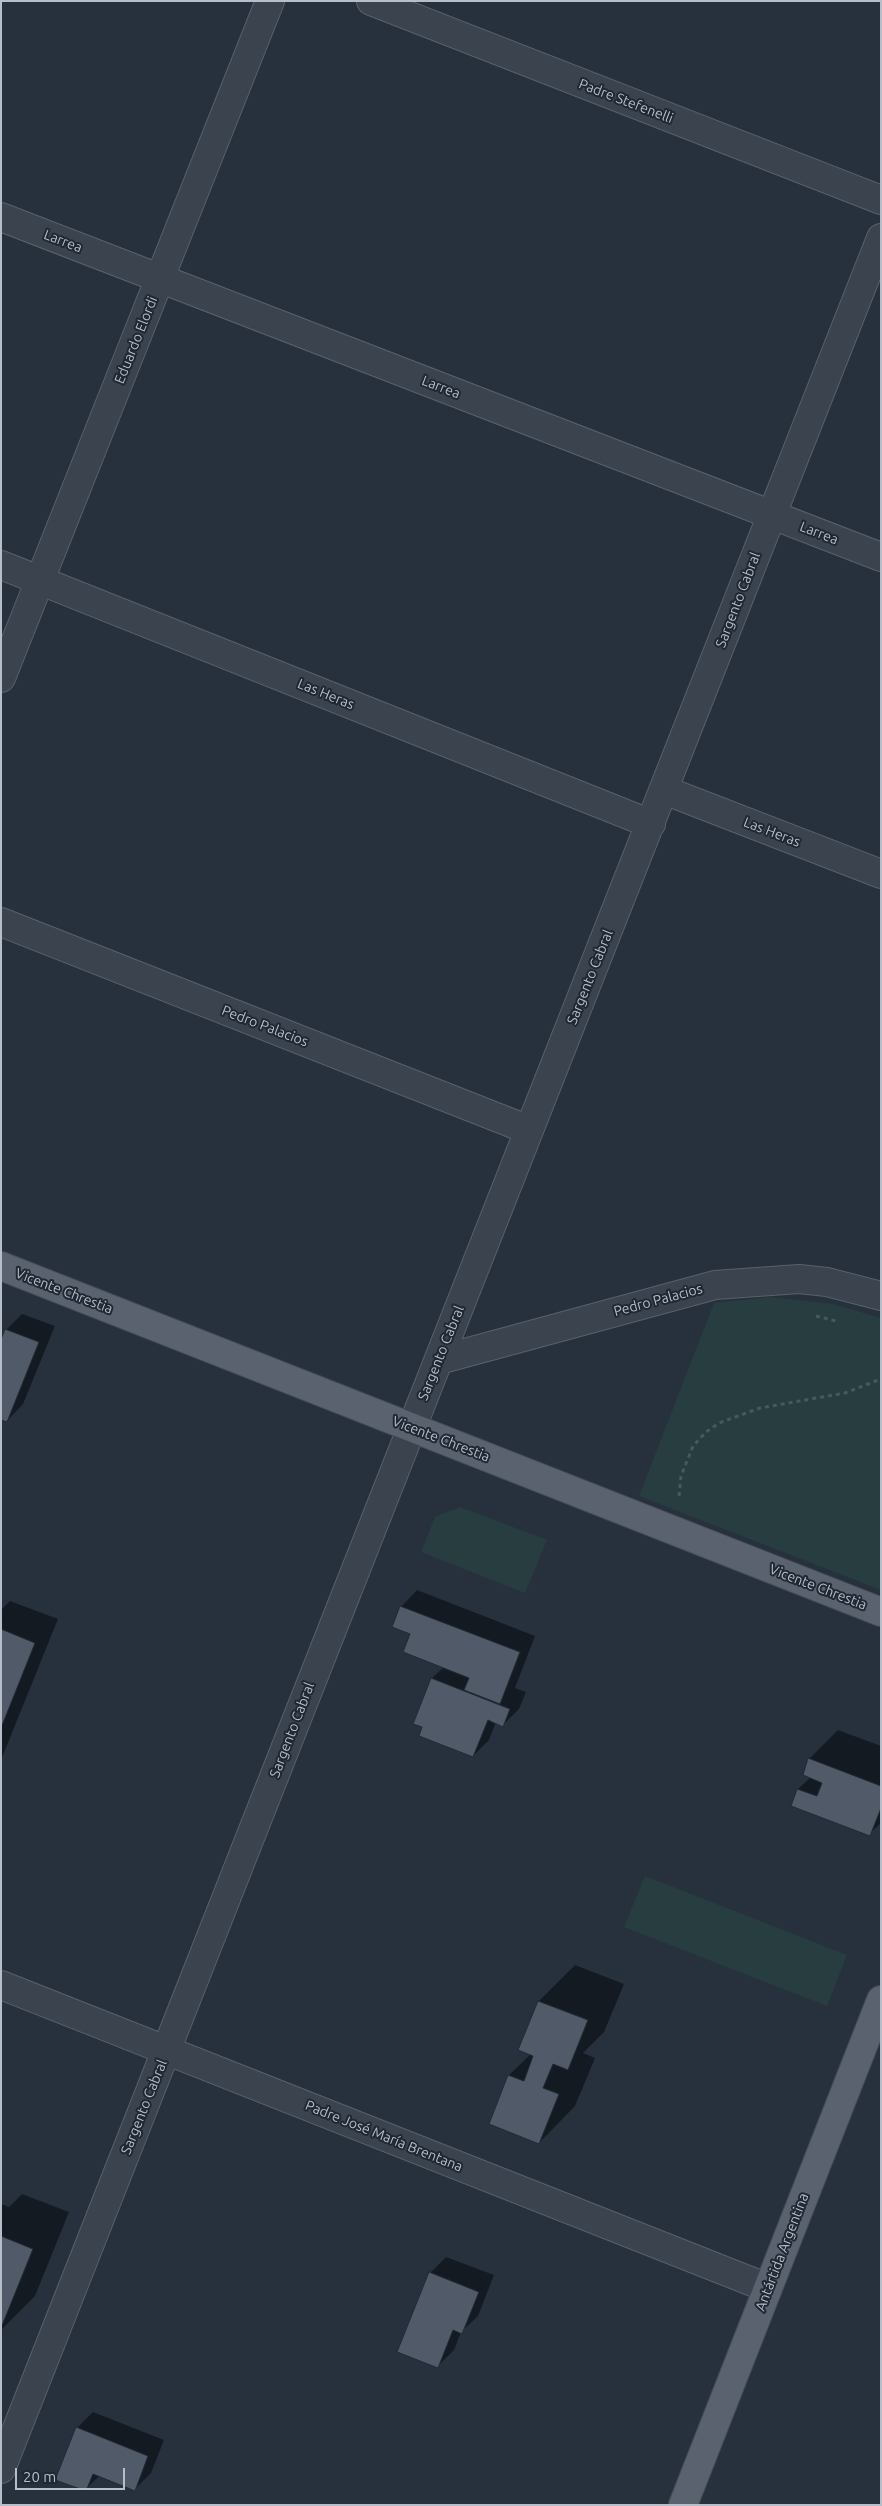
<!DOCTYPE html>
<html>
<head>
<meta charset="utf-8">
<style>
	body { margin:0 }
	#map { position:relative; width:882px; height:2506px; overflow:hidden; background:#27313e; font-family:Ubuntu,sans-serif }
	canvas { display:block }
	.frame { position:absolute; inset:0; border:2px solid #b7bec9; pointer-events:none }
	.scale { position:absolute; left:15px; top:2468px; width:110px; height:22px; box-sizing:border-box; border:2px solid #b7bec9; border-top:0; padding-left:6px; font-size:15px; line-height:18px; white-space:nowrap; color:#b7bec9; -webkit-text-stroke:4px #1f2833; paint-order:stroke }
</style>
</head>
<body>
<div id="map">
<canvas width="882" height="2506"></canvas>
<div class="frame"></div>
<div class="scale">20 m</div>
</div>
<script>
const ctx = document.querySelector('canvas').getContext('2d');
ctx.lineJoin = 'round';
function fill(path, color) {
  ctx.fillStyle = color;
  ctx.fill(path, 'evenodd');
}
function toPath(rows) {
  const path = new Path2D();
  for (const r of rows) {
    path.moveTo(r[0], r[1]);
    for (let i = 2; i < r.length; i += 2) path.lineTo(r[i], r[i + 1]);
  }
  return path;
}
function trace(path, color, width, dash) {
  ctx.strokeStyle = color;
  ctx.lineWidth = width;
  ctx.lineCap = dash ? 'butt' : 'round';
  ctx.setLineDash(dash || []);
  ctx.stroke(path);
}
function label(font, color, halo, rows, align = 'center') {
  ctx.font = font + ' Ubuntu,sans-serif';
  ctx.lineWidth = 4;
  ctx.setLineDash([]);
  ctx.textBaseline = 'middle';
  ctx.strokeStyle = halo;
  ctx.fillStyle = color;
  for (const [text, x, y, turn = 0] of rows) {
    ctx.save();
    ctx.translate(x, y);
    ctx.rotate((+turn || 0) * Math.PI / 180);
    ctx.textAlign = isNaN(turn) ? turn : align;
    if (halo) ctx.strokeText(text, 0, 0);
    ctx.fillText(text, 0, 0);
    ctx.restore();
  }
}
fill(toPath([
	[770,1297,833,1304,881,1318,881,1590,639,1496,714,1303],
	[460,1507,547,1540,525,1593,421,1552,435,1517],
	[645,1876,847,1955,827,2006,624,1927]
]), '#283d3f');
fill(toPath([
	[22,1314,55,1326,23,1404,7,1421,6,1330],
	[417,1590,535,1636,515,1688,526,1692,519,1709,503,1725,496,1722,489,1740,473,1756,414,1723,432,1678,444,1667,412,1633,401,1607],
	[10,1601,58,1619,1,1760,1,1610],
	[838,1730,881,1746,881,1823,869,1834,798,1789,811,1777,809,1759],
	[575,1965,624,1984,604,2032,583,2053,595,2058,575,2106,539,2143,490,2123,509,2075,531,2054,539,2001],
	[22,2194,69,2212,35,2296,1,2330,1,2204,9,2207],
	[446,2257,494,2275,478,2316,461,2332,454,2350,438,2366,430,2273],
	[93,2412,164,2440,151,2473,135,2489,100,2475,85,2490,77,2428]
]), '#0007');
const building = toPath([
	[5,1329,39,1342,7,1422,1,1420,1,1339,5,1329],
	[400,1606,520,1652,500,1704,464,1690,469,1678,403,1652,410,1634,392,1627,400,1606],
	[1,1629,35,1643,1,1728,1,1629],
	[431,1678,510,1709,503,1727,488,1720,473,1757,419,1736,422,1727,413,1724,431,1678],
	[808,1758,881,1786,881,1808,870,1836,791,1806,797,1789,817,1796,822,1783,803,1775,808,1758],
	[538,2001,588,2020,568,2070,553,2064,543,2088,559,2094,539,2144,489,2124,508,2075,524,2081,533,2056,518,2050,538,2001],
	[1,2236,33,2249,1,2328,1,2236],
	[429,2272,479,2292,462,2334,453,2330,438,2368,397,2352,429,2272],
	[76,2427,148,2456,135,2491,93,2474,86,2491,55,2480,76,2427]
]);
fill(building, '#505a68');
trace(building, '#212a35', 1);
const minor = toPath([
	[371,1,881,200],
	[1,217,881,557],
	[1,565,651,824],
	[1,678,270,1],
	[664,790,881,874],
	[1,922,529,1130],
	[439,1360,715,1285,799,1279,827,1282,881,1296],
	[1,1985,768,2288],
	[1,2469,881,238]
]);
const major = toPath([
	[1,1266,881,1612],
	[683,2505,881,2000]
]);
trace(minor, '#58616c', 30);
trace(major, '#444c57', 30);
trace(toPath([
	[816,1316,836,1321],
	[679,1496,681,1476,693,1446,706,1432,719,1423,760,1408,845,1393,881,1379]
]), '#465a5c', 3, [4, 4]);
trace(minor, '#3a434e', 28);
trace(major, '#59626e', 28);
label('14px', '#b7bec9', '#1f2833', [
	["Padre Stefenelli",626,101,21],
	["Larrea",63,241,21],
	["Eduardo Elordi",136,340,-68],
	["Larrea",441,387,21],
	["Larrea",819,533,21],
	["Sargento Cabral",738,600,-69],
	["Las Heras",326,694,22],
	["Las Heras",772,832,21],
	["Sargento Cabral",590,977,-68],
	["Pedro Palacios",265,1026,21],
	["Vicente Chrestia",64,1291,21],
	["Pedro Palacios",658,1300,-15],
	["Sargento Cabral",441,1353,-68],
	["Vicente Chrestia",441,1439,21],
	["Vicente Chrestia",818,1587,21],
	["Sargento Cabral",292,1730,-69],
	["Sargento Cabral",144,2107,-68],
	["Padre José María Brentana",384,2136,22],
	["Antártida Argentina",782,2252,-69]
]);
</script>
</body>
</html>
